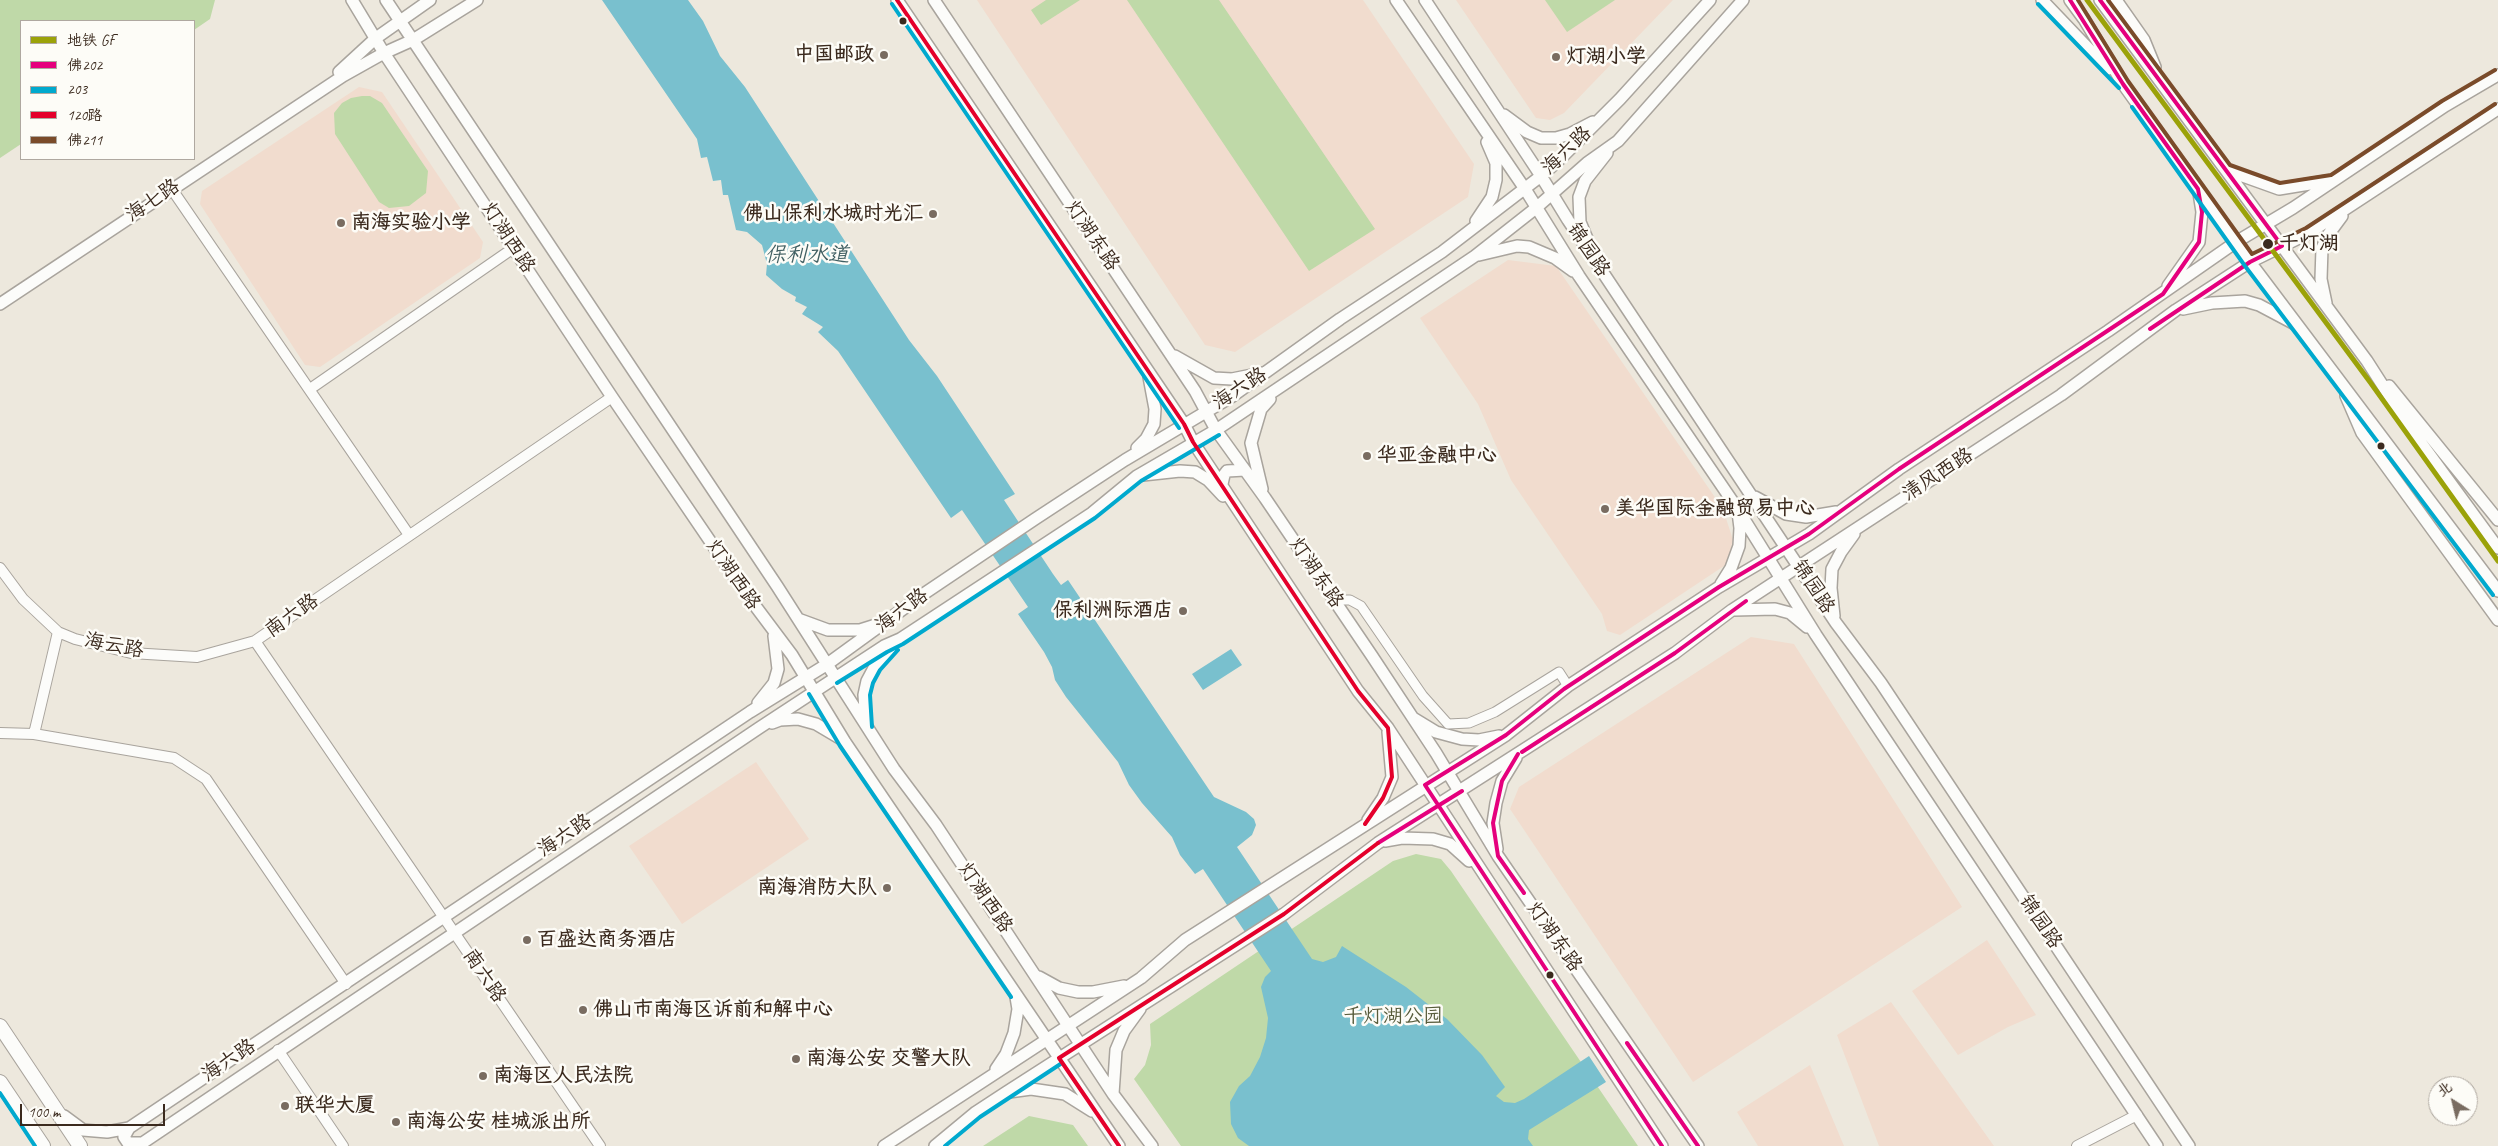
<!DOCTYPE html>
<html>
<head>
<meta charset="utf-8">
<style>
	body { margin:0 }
	#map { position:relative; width:2498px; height:1146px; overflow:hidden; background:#ede8dd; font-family:Caveat,"LXGW WenKai TC",sans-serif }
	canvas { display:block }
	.legend { position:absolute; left:20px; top:20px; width:175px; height:140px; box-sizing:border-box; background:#fdfcf7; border:1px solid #afa8a0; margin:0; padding:6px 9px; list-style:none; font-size:15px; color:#3b2a1e }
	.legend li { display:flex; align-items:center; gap:10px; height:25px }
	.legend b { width:25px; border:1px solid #afa8a0 }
	.north { position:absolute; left:2428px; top:1076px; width:50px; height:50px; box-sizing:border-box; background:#fdfcf7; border:1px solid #afa8a0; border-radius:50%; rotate:324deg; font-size:14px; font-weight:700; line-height:20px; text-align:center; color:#3b2a1e }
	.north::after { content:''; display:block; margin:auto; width:18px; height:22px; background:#796c61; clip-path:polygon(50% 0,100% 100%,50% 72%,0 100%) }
	.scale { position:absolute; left:20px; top:1104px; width:145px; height:22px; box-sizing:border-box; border:2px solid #3b2a1e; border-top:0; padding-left:6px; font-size:15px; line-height:18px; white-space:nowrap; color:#3b2a1e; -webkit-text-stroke:4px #fdfcf7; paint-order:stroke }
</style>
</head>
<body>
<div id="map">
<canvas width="2498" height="1146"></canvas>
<ul class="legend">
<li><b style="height:6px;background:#9ba209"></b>地铁 GF</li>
<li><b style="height:6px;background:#e5007d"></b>佛202</li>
<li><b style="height:6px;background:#00a9ce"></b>203</li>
<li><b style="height:6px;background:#e4002b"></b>120路</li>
<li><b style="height:6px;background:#7a4b2a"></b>佛211</li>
</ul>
<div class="north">北</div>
<div class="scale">100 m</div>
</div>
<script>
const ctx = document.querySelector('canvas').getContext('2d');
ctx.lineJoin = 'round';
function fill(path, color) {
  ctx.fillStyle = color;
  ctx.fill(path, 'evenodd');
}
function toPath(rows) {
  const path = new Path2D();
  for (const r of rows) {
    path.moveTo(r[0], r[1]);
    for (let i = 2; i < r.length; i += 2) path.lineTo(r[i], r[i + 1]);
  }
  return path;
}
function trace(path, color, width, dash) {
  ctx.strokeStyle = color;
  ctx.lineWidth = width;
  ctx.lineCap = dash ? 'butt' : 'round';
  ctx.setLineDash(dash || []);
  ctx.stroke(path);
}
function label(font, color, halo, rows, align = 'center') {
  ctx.font = font + ' Caveat,"LXGW WenKai TC",sans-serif';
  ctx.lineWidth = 5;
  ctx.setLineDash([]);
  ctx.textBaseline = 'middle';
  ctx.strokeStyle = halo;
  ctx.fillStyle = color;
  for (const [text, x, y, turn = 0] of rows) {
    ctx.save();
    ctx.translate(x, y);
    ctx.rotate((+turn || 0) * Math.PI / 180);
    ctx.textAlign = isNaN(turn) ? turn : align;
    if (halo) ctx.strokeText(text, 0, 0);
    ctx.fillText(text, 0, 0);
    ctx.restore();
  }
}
fill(toPath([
	[977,0,1363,0,1474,164,1468,197,1235,352,1205,345],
	[1456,0,1673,0,1564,113,1550,120,1536,118],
	[359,87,382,92,483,242,480,258,320,367,305,365,200,204,202,191],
	[1508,260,1556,266,1723,509,1733,540,1727,564,1620,635,1607,631,1602,614,1511,480,1478,404,1420,318],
	[1751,637,1794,644,1962,907,1693,1082,1510,809,1519,787],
	[756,762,809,839,682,924,629,846],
	[1987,940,2036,1015,2008,1027,1958,1055,1912,991],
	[1891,1002,1994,1146,1879,1146,1837,1035],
	[1810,1065,1844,1146,1758,1146,1737,1112]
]), '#f1dcce');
fill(toPath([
	[0,0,215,0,210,19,194,30,194,21,21,21,21,144,0,158],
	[1046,0,1080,0,1041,25,1031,10],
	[1127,0,1219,0,1375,229,1309,271],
	[1545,0,1615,0,1567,32],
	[362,96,370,96,382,103,428,171,426,193,409,206,389,208,379,202,335,134,334,113,342,103,351,98],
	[1416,854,1441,859,1451,871,1638,1146,1181,1146,1134,1079,1145,1065,1151,1045,1150,1024,1393,861],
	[1029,1116,1073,1125,1088,1146,983,1146]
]), '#bfd9a8');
fill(toPath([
	[602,0,688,0,703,21,720,56,745,87,909,340,937,376,1015,494,1004,500,1053,574,1061,585,1068,580,1214,797,1246,812,1254,819,1256,825,1252,835,1237,847,1312,959,1323,962,1336,957,1342,946,1406,987,1447,1019,1482,1055,1505,1087,1496,1096,1504,1102,1515,1103,1524,1099,1589,1056,1606,1082,1529,1130,1528,1139,1533,1146,1249,1146,1238,1138,1231,1124,1230,1102,1239,1086,1250,1076,1260,1057,1266,1038,1268,1018,1261,987,1265,977,1271,971,1203,869,1195,874,1180,855,1172,837,1142,803,1129,785,1118,762,1066,697,1055,680,1052,667,1044,652,1018,614,1028,607,962,510,951,518,838,351,818,332,823,327,802,314,807,307,795,301,796,297,782,289,766,275,767,264,762,245,747,232,736,230,728,195,723,195,721,180,713,181,707,157,701,158,697,139],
	[1231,649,1242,665,1203,690,1192,674]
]), '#79c0ce');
const minor = toPath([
	[1335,600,1350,600,1361,606,1423,696,1448,724,1469,723,1495,712,1559,672,1568,686]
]);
const tertiary = toPath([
	[169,185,409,535],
	[310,389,515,247],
	[0,568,23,599,58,632,75,639,131,653,197,657,255,641,612,397],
	[255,641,600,1146],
	[0,733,34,734,174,758,206,779,346,984],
	[34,734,58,632],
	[278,1050,343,1146],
	[2077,1146,2137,1115]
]);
const secondary = toPath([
	[352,0,384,53,612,397,744,591,792,655,845,742,1119,1146],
	[386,0,777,586,894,769,936,825,1113,1094,1152,1146],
	[897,0,1184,424,1193,442,1358,691,1388,728,1662,1146],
	[934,0,1195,391,1216,430,1265,498,1372,656,1436,753,1498,856,1698,1146],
	[1396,0,1525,189,1579,276,1737,508,1816,635,2157,1146],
	[1425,0,1541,176,1568,220,1836,623,1881,683,2189,1146],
	[2042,0,2108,69],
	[2070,0,2084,19,2123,84,2250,262,2498,591],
	[2100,0,2367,361,2408,425,2498,548],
	[2116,0,2144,40,2155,67],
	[339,72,376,38,430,0],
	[1504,115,1527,132,1541,138,1556,138,1570,134,1593,122],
	[2226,170,2279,189,2328,181],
	[1476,221,1492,197,1496,180,1496,163,1487,142],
	[1588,241,1580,222,1579,197,1585,181,1607,153],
	[1479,255,1517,246,1529,247,1555,258,1573,271],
	[2168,286,2199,242,2202,212,2199,193],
	[2326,303,2321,279,2322,248,2328,235,2342,216],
	[0,304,343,76,384,53,413,40,477,0],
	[2183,309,2212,303,2245,301,2259,305,2293,323],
	[1175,356,1214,378,1232,379,1262,373],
	[2389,386,2498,520],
	[2346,396,2362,433,2498,620],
	[1137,448,1146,439,1154,424,1155,409,1149,377],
	[1143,475,1180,471,1195,472,1208,480,1223,496],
	[1222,484,1224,475,1227,471,1245,470],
	[1262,489,1251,443,1261,409,1270,399],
	[1755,497,1786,514,1806,517,1836,512],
	[1721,584,1731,568,1739,546,1740,528,1738,512],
	[1734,610,1775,609,1790,613,1807,627],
	[1834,616,1831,588,1832,569,1841,552,1854,534],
	[798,619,828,630,860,630,879,624],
	[758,703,774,683,778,669,774,636],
	[1413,718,1436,732,1462,739,1479,740,1499,736],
	[772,723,780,720,798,719,816,724,843,740],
	[866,725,864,695,867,681,875,666,891,647],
	[1368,820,1383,798,1392,777,1388,732],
	[1385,841,1402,838,1433,839,1450,844,1469,861],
	[1497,849,1493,823,1496,803,1502,781,1516,758],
	[1039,977,1059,988,1078,992,1093,992,1124,986],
	[996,1069,1006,1054,1014,1033,1018,1009,1016,997],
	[1009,1092,1031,1089,1065,1094,1092,1111],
	[1113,1094,1116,1050,1124,1031,1140,1009],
	[64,1116,83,1130,107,1132,129,1128,750,712,826,665,925,593,1035,519,1125,460,1231,397,1340,319,1442,252,1541,176,1561,158,1620,99,1710,0],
	[129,1128,124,1137,128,1143,140,1143],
	[138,1146,759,728,884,646,900,639,1092,513,1137,476,1216,430,1475,256,1536,208,1587,163,1618,141,1743,0],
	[884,1146,1141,978,1185,940,1506,735,1568,686,1719,587,1809,534,1899,469,2108,331,2236,242,2293,208,2445,106,2498,75],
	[935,1146,976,1112,1005,1093,1284,914,1378,843,1675,653,1732,610,2061,395,2176,310,2250,262,2309,233,2498,109]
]);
const trunk = toPath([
	[0,1026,80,1146],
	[0,1082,43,1146]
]);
trace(minor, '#a9a49d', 11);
trace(tertiary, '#a9a49d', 12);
trace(secondary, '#a9a49d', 14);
trace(trunk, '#a9a49d', 16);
trace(minor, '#fcfcfa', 9);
trace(tertiary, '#fcfcfa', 10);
trace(secondary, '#fcfcfa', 11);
trace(trunk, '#fcfcfa', 14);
trace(toPath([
	[2100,0,2282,246,2250,262,2150,329],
	[1522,752,1675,653,1746,601],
	[1518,754,1502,781,1493,823,1498,856,1524,893],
	[1378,843,1462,791],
	[1627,1043,1698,1146],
	[1662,1146,1425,785,1506,735,1564,689,1719,587,1809,534,1899,469,2163,294,2199,242,2202,212,2198,189,2123,84,2070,0]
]), '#e5007d', 4);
trace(toPath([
	[892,4,1179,428],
	[2038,4,2119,88],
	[2132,107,2245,266,2493,595],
	[837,683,887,652,903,644,1095,518,1141,481,1219,435],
	[809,694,840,746,1011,997],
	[872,727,870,695,873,683,880,670,898,650],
	[0,1093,35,1146],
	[945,1146,980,1117,1062,1063]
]), '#00a9ce', 4);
trace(toPath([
	[897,0,1184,424,1193,442,1358,691,1388,728,1392,777,1383,798,1365,824],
	[1119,1146,1059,1058,1284,914,1378,843]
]), '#e4002b', 4);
trace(toPath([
	[2078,0,2128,81,2252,254,2306,228,2495,104],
	[2108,0,2230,165,2280,183,2331,175,2442,101,2495,70]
]), '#7a4b2a', 4);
trace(toPath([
	[2087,0,2370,382,2498,561]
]), '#9ba209', 5);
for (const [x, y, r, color] of [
	[903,21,4.5,"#3b2a1e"],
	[884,55,5,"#796c61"],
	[1556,57,5,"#796c61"],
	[933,214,5,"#796c61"],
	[341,223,5,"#796c61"],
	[2268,244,6,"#3b2a1e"],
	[2381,446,4.5,"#3b2a1e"],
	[1367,456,5,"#796c61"],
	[1605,509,5,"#796c61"],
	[1183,611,5,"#796c61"],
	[887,888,5,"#796c61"],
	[527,940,5,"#796c61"],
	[1550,975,4.5,"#3b2a1e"],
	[583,1010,5,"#796c61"],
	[796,1059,5,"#796c61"],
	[483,1076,5,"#796c61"],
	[285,1106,5,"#796c61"],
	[396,1122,5,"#796c61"]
]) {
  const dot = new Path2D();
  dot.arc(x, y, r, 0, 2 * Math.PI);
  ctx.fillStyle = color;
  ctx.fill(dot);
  trace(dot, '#fdfcf7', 2);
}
label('bold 20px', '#3b2a1e', '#fdfcf7', [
	["中国邮政",874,55,"right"],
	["灯湖小学",1566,57],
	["佛山保利水城时光汇",923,214,"right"],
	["南海实验小学",351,223],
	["华亚金融中心",1377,456],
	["美华国际金融贸易中心",1615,509],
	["保利洲际酒店",1173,611,"right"],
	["南海消防大队",877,888,"right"],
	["百盛达商务酒店",537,940],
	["佛山市南海区诉前和解中心",593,1010],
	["南海公安 交警大队",806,1059],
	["南海区人民法院",493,1076],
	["联华大厦",295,1106],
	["南海公安 桂城派出所",406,1122]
], 'left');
label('20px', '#3b2a1e', '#fdfcf7', [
	["海六路",1567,151,-44],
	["海七路",153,201,-34],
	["灯湖东路",1092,236,56],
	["灯湖西路",508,238,57],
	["锦园路",1588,250,56],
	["海六路",1240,389,-33],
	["清风西路",1938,475,-33],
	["灯湖东路",1316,573,56],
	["灯湖西路",733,575,56],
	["锦园路",1813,587,57],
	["海六路",902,611,-37],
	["南六路",292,616,-35],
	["海云路",114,646,11],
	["海六路",565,836,-34],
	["灯湖西路",985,898,56],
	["锦园路",2040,922,56],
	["灯湖东路",1554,937,55],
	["南六路",484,976,56],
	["海六路",229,1061,-34]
]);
label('bold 20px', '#3b2a1e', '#fdfcf7', [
	["千灯湖",2279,244]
], 'left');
label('20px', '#575b3a', '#fdfcf7', [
	["千灯湖公园",1393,1017]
]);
label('italic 21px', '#405f62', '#fdfcf7', [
	["保利水道",807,255]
]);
</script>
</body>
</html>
